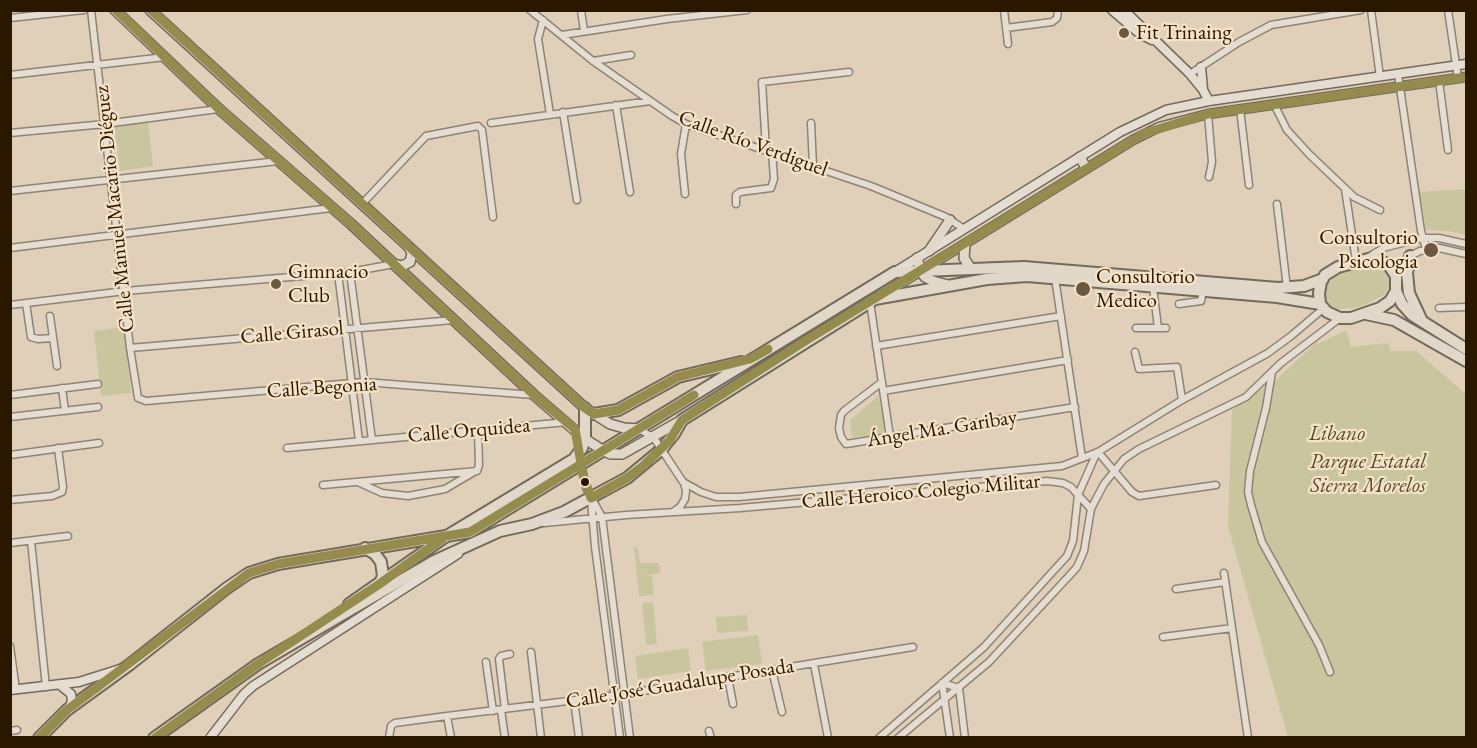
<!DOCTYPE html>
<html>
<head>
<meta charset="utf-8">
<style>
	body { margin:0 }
	#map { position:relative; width:1477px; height:748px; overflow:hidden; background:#e0d0b9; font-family:"EB Garamond",serif }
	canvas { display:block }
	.frame { position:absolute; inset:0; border:12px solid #2a1700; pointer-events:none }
</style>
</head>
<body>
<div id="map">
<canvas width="1477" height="748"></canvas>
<div class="frame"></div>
</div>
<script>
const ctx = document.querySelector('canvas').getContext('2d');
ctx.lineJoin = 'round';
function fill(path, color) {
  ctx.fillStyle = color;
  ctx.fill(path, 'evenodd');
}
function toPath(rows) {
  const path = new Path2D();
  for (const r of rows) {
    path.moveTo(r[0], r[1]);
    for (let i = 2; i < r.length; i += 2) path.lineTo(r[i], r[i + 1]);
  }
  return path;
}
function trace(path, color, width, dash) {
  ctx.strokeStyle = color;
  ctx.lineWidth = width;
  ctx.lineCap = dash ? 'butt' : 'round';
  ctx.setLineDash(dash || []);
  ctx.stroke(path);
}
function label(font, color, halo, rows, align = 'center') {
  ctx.font = font + ' "EB Garamond",serif';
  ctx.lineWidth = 4.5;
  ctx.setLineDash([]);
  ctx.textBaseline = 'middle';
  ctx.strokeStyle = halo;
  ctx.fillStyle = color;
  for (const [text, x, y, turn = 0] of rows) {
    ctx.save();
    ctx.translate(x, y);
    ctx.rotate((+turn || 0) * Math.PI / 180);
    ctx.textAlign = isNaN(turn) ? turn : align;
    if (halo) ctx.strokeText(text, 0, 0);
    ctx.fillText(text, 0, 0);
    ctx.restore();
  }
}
fill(toPath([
	[148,122,153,166,120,171,114,126],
	[1466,189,1466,235,1449,231,1426,230,1420,192],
	[1378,266,1387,272,1390,276,1390,286,1384,295,1367,304,1354,308,1336,309,1327,303,1324,294,1329,282,1345,271,1357,267],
	[124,327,131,393,101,396,94,331],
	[1346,330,1351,347,1388,343,1391,351,1416,351,1466,394,1466,737,1288,737,1228,526,1232,410,1277,379,1317,342,1318,344],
	[878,396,884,416,884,434,852,437,850,420],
	[634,546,638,548,640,563,659,563,660,573,646,576,652,576,654,595,639,596],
	[653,602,657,644,646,645,642,603],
	[747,615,748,631,717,633,716,617],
	[758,635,762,664,706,671,702,642],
	[688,648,691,671,638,679,635,656]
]), '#c9c69f');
const street = toPath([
	[91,10,130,348,138,398,146,401,364,382,534,395],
	[530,10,593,61,672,116,686,124,871,186,946,217,964,229],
	[581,10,584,31],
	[1004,10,1008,44],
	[1371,10,1380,77],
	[1448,10,1458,78],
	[10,18,84,10],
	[543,20,538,39,550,114],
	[1006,28,1052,22,1057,18,1058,10],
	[562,35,667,19,747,10],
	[593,61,631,55],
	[1190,74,1239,42,1271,25,1361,10],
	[1398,74,1421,231,1426,249],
	[10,75,165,57],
	[1439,81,1448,150],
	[1274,104,1287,130,1309,154,1354,197,1380,210],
	[616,105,630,192],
	[1240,109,1249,185],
	[563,112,577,200],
	[1208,114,1212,162,1209,177],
	[491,123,650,101],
	[811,123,813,166],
	[10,133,105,124,218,109],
	[766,150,762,82,849,72],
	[1345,189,1356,261],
	[10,191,278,161],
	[685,194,681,154,686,124],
	[362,204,426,136,478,126,482,130,493,217],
	[736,204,736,195,740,192,771,188,774,179,772,152],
	[1277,204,1287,288],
	[10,248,331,208],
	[1367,258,1383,248,1422,238,1439,238,1466,244],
	[350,272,372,440],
	[338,273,359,441],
	[1398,277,1404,263,1410,256,1420,251,1439,248,1466,254],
	[1055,278,1082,458],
	[1153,287,1158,328],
	[870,302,890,437],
	[26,303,31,337,38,339,53,338],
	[1179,304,1201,301,1203,291],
	[10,305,125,291,350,272,394,264],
	[1439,308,1466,307],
	[50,316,57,366],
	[1136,328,1166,328],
	[876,346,1061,316],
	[130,348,453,320],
	[1135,352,1139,369,1177,367,1182,400],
	[1272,372,1266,408,1250,471,1248,492,1251,505,1262,542,1319,645,1330,672],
	[882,382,844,411,841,415,839,428,841,437,846,444,1075,407],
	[62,388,65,411],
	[883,391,1068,360],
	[10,395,98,384],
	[10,417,98,407],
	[639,429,654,438,683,482,701,492,716,497,739,497,1062,466,1098,452,1182,400,1268,353,1291,336,1324,308],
	[287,448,567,422],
	[1098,452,1132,492,1139,496,1216,485],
	[10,455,99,443],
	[581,462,586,488,602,517,630,738],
	[477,471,479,465,478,430],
	[360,483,382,493,408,496,445,489,474,472],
	[323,485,477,471],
	[10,500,52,496,62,492,63,487,58,448],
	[591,500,595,547,620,738],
	[673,512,680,507,685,499,686,491,684,483],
	[544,523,626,515,740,508,1047,481,1063,483,1071,487,1091,509],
	[31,541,46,687],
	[10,543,68,536],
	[1224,573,1248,738],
	[1176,589,1225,582],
	[1163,637,1232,628],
	[10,646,16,690],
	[531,652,541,738],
	[486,662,493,711],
	[814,664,828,738],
	[772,670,782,712],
	[728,677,733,704],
	[959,688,965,738],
	[574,700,579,738],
	[505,709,499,659,501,656,510,654],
	[501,710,505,738],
	[447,716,624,694,913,647],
	[10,731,17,730],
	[709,731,711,738],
	[389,738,391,726,395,723,447,716,451,738],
	[879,738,984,647,1067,556,1073,541,1078,495,1097,452],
	[898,738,989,662,1069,576,1077,567,1084,551,1091,509,1095,501,1104,484,1124,459,1139,449,1246,397,1281,363,1340,318],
	[950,738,942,683,959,688]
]);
const secondary = toPath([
	[1112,10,1140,34,1152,40],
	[1124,10,1190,74,1203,90,1209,101],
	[1201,67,1203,89],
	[895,272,1120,132,1166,110,1209,101,1466,64],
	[880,296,1133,140,1159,127,1208,114,1466,77],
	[60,685,71,694,72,701,69,708],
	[10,690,79,682,120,669],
	[210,738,244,694,253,686,458,554]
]);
const primary = toPath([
	[115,10,219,109,351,224,534,395,585,439,604,451,611,454,622,454,682,420],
	[150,10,585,408,610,424,624,428,639,429],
	[1080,157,1086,168],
	[965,245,964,258,971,269],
	[929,251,950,220],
	[917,258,921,272,925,277,933,281,948,285],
	[394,264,402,266,410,262,412,253,409,247]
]);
const highway = toPath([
	[1410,256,1407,273,1409,293,1422,321],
	[1372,258,1388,264,1396,276,1396,291,1390,301,1380,308,1351,318,1340,318,1327,312,1320,304,1319,293,1321,282,1325,275,1338,267,1372,258],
	[1396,291,1402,304,1412,315,1466,349],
	[1366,314,1394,320,1466,361],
	[594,414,618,410,678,377,741,362],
	[365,548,375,554,381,562,383,576,379,585],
	[349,604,445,537,574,459,582,448,585,439,585,408],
	[39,738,67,710,129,665,227,588,249,573,278,564,470,532,895,272,1024,267,1278,288,1304,286,1323,279],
	[154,738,258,664,434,561,500,531,532,524,564,512,627,478,662,449,674,434,682,420,875,299,987,279,1027,276,1277,297,1320,304]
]);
trace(street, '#8f8373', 9);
trace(secondary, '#746a5b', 11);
trace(primary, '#746a5b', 12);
trace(highway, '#746a5b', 14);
trace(street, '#e5ddd2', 6);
trace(secondary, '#e5ddd2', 8);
trace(primary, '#e1d8ca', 9);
trace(highway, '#e1d8ca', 10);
trace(toPath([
	[116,10,219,109,351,224,534,395,575,429,583,475,591,498,627,478,643,466,669,441,682,420,805,341,1145,133,1208,114,1466,77],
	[151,10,585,408,594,414],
	[594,414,618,410,678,377,750,359,768,349],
	[39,738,67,710,249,573,278,564,470,532,694,395],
	[155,738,258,664,378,585,442,539]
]), '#948b4c', 9);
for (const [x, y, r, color] of [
	[1124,33,6,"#6a5841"],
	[1431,250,8,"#6a5841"],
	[276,284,6,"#6a5841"],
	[1083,289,8,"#6a5841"],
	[585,482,5,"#2a1700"]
]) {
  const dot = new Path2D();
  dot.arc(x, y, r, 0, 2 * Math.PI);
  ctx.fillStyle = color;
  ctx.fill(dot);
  trace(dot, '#f5e2c7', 2);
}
label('21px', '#2a1700', '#f5e2c7', [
	["Fit Trinaing",1136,33],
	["Consultorio",1418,238,"right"],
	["Psicologia",1418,262,"right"],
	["Gimnacio",288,272],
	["Club",288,296],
	["Consultorio",1096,277],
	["Medico",1096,301]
], 'left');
label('21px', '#2a1700', '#f5e2c7', [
	["Calle Río Verdiguel",753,144,20],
	["Calle Manuel Macario Diéguez",115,209,-96],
	["Calle Girasol",292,333,-5],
	["Calle Begonia",322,388,-4],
	["Ángel Ma. Garibay",942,429,-9],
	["Calle Orquidea",469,431,-5],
	["Calle Heroico Colegio Militar",921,492,-5],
	["Calle José Guadalupe Posada",680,684,-9]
]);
label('italic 21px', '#544929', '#f5e2c7', [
	["Libano",1337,434],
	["Parque Estatal",1368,462],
	["Sierra Morelos",1368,486]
]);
</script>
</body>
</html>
